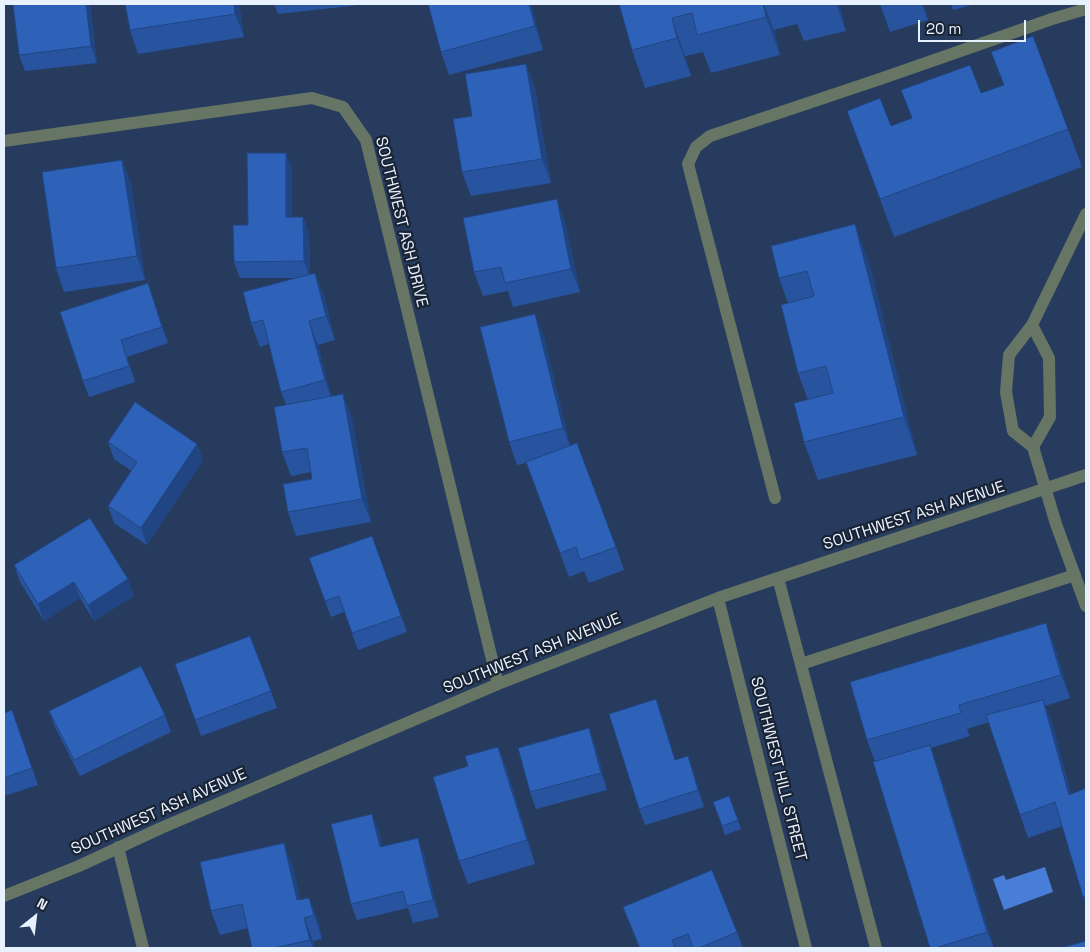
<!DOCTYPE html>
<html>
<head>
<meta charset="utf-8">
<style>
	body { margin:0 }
	#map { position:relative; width:1090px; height:952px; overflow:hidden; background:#273b5e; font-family:"Space Grotesk",sans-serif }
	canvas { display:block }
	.frame { position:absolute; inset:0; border:5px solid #e8f1fe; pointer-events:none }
	.north { position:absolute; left:10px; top:892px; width:50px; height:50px; -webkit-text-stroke:4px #192333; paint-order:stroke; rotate:29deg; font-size:14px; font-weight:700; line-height:20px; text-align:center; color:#e8f1fe }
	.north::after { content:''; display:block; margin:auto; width:18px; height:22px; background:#e8f1fe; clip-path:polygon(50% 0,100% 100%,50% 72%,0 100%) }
	.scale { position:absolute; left:918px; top:20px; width:108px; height:22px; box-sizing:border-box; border:2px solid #e8f1fe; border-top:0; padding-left:6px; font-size:15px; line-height:18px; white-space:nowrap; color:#e8f1fe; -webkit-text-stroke:4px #192333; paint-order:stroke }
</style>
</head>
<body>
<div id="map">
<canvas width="1090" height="952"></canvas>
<div class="frame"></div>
<div class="north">N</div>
<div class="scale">20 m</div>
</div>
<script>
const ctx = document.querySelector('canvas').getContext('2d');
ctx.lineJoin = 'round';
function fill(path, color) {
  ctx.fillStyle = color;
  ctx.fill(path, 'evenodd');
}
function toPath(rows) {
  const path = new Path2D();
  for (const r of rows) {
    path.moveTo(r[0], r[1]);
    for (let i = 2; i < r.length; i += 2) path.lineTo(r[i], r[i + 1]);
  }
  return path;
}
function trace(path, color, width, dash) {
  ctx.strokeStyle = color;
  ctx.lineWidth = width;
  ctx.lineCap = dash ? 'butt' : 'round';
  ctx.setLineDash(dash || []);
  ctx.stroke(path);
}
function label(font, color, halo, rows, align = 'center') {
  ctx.font = font + ' "Space Grotesk",sans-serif';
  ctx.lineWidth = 4.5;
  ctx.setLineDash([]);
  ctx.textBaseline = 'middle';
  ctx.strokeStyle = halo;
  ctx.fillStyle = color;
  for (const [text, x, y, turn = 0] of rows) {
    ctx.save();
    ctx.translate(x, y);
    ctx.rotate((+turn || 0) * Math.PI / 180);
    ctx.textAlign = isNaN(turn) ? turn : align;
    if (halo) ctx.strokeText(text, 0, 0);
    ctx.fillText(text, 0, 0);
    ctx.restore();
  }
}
fill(toPath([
	[1045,867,1053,892,1004,910,993,879,1004,875,1006,880]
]), '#497ed8');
trace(toPath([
	[4,141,312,98,343,107,366,140,498,684],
	[1086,214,1032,325,1009,355,1006,392,1013,431,1033,447,1056,524,1086,606],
	[1032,325,1049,358,1050,417,1033,447],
	[775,498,688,164,696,147,710,136,880,79,1052,19,1086,9],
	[778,578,876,948],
	[718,598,806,948],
	[801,664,1075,575],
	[118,847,143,948],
	[4,896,79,866,161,828,498,684,718,598,1086,475]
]), '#677565', 12);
fill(toPath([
	[13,4,90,4,97,63,25,71,19,55],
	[239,4,244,37,138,54,130,30],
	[274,4,368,4,278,14],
	[531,4,543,50,449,75,441,52],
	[619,4,839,4,846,31,804,41,797,24,774,30,780,55,711,73,703,52,685,56,691,76,645,88,632,50],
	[880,4,923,4,928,20,890,32],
	[951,4,975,4,953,10],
	[526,64,535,88,551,183,471,196,462,172,472,116],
	[981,93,1068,129,1082,167,894,237,847,111,891,126],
	[286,153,292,169,292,217,303,217,309,233,310,274,324,296,335,340,318,345,331,396,343,394,352,418,371,522,296,536,288,512,312,479,311,472,291,476,282,452,286,405,281,392,269,344,260,347,251,323,295,278,240,278,234,262,248,225],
	[122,160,131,184,145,280,64,292,56,268],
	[565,222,580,292,513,307,508,291,483,296,474,272],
	[771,246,869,262,917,455,818,480,804,442,808,400,798,373,788,303,779,278],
	[154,300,168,343,127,357,135,382,89,397,83,381],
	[544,337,570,446,616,547,624,570,589,583,584,571,569,577,526,463,517,465,509,442],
	[108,442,197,444,203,460,147,545,114,523,108,506,132,471,114,459],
	[372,536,407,632,358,650,344,612,331,617,309,558],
	[14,565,134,596,94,621,80,598,44,621,20,582],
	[250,636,277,708,201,736,175,664],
	[1055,647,1070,698,1045,706,1052,723,1071,794,1086,788,1086,905,1062,826,1028,838,989,722,967,729,970,736,931,748,938,769,994,948,930,948,875,762,867,740],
	[49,711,165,715,171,732,80,776,55,727],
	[4,713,18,727,38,785,4,796],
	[662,716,675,760,688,756,704,807,645,825,639,809],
	[595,745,607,790,536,809,530,792],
	[498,747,507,770,535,864,468,884,459,861,468,766],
	[729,796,741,829,725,835,713,802],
	[379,831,382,847,424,855,439,917,413,923,408,908,357,920,351,904],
	[293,867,300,900,309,898,318,921,322,939,313,941,315,948,252,948,248,928,220,935,211,911],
	[623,907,737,932,743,948,639,948]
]), '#28549f');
fill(toPath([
	[86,4,90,4,90,5,97,63,91,46],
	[234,4,239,4,244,37,235,14],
	[529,4,531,4,543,50,535,26],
	[763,4,764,4,774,30,780,55,766,17],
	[836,4,839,4,846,31],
	[922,4,923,4,928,20],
	[672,18,685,56,691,76,677,38],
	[526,64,535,88,551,183,542,159],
	[286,153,292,169,292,233,286,217],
	[122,160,131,184,145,280,137,256],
	[557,199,565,222,580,292,571,269],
	[303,217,309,233,310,278,304,261],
	[855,224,869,262,917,455,904,417],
	[315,273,324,296,335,340,326,316],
	[148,283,154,300,168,343,162,327],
	[535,314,544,337,572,452,563,428],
	[309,321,318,345,333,404,325,380],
	[343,394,352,418,371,522,362,499],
	[197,444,203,460,147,545,141,528],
	[128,579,134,596,94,621,88,605],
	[74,582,80,598,44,621,38,604],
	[1046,623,1055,647,1070,698,1061,675],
	[656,699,662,716,681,777,675,760],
	[1043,700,1052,723,1077,818,1069,795],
	[589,728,595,745,607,790,601,773],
	[930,745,938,769,994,948,987,932],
	[498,747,507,770,535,864,527,840],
	[688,756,694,772,704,807,698,790],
	[372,814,379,831,386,864,380,847],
	[418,838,424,855,439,917,433,900],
	[284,843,293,867,305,919,313,941,315,948,313,948,310,940,297,900],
	[309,898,318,921,322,939,314,915]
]), '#204582');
const building = toPath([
	[13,4,86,4,91,46,19,55,13,4],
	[125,4,234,4,235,14,130,30,125,4],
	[428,4,529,4,535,26,441,52,428,4],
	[619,4,763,4,766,17,697,35,692,13,672,18,677,38,632,50,619,4],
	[1033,36,1068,129,880,199,847,111,880,98,891,126,912,118,901,90,970,65,981,93,1004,85,991,52,1033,36],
	[526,64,542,159,462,172,453,119,472,116,465,74,526,64],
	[247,153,286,153,286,217,303,217,304,261,234,262,233,225,248,225,247,153],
	[122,160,137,256,56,268,42,172,122,160],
	[557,199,571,269,505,283,501,267,474,272,463,218,557,199],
	[855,224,904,417,804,442,794,403,833,393,826,366,798,373,781,305,814,296,807,271,779,278,771,246,855,224],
	[315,273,326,316,309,321,325,380,281,392,263,320,251,323,243,292,315,273],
	[148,283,162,327,121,340,129,366,83,381,60,312,148,283],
	[535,314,563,428,509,442,480,327,535,314],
	[343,394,362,499,288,512,283,484,312,479,307,448,282,452,274,407,343,394],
	[135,402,197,444,141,528,108,506,137,462,108,442,135,402],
	[577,443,616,547,580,560,576,547,560,553,526,462,577,443],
	[90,518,128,579,88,605,74,582,38,604,14,565,90,518],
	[372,536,401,616,352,633,339,596,325,601,309,558,372,536],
	[1046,623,1061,675,959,705,961,713,867,740,850,682,1046,623],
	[250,636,271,691,195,720,175,664,250,636],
	[141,666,165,715,74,760,49,711,141,666],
	[656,699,675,760,688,756,698,790,639,809,609,714,656,699],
	[1043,700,1069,795,1086,788,1086,896,1083,897,1055,802,1020,815,986,715,1043,700],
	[12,710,32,768,4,778,4,713,12,710],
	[589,728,601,773,530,792,518,748,589,728],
	[930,745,987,932,935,948,930,948,873,762,930,745],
	[498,747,527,840,459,861,433,777,468,766,465,756,498,747],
	[729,796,738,820,722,826,713,802,729,796],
	[372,814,380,847,418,838,433,900,407,906,403,891,351,904,331,824,372,814],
	[284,843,297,900,309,898,314,915,304,918,310,940,274,948,252,948,242,904,211,911,200,862,284,843],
	[712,870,737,932,699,948,693,948,688,934,672,940,675,948,640,948,623,907,712,870],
	[1086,941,1086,948,1060,948,1086,941]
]);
fill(building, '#2e62b9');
trace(building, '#204582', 1);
label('16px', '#e8f1fe', '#192333', [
	["SOUTHWEST ASH DRIVE",401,222,76],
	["SOUTHWEST ASH AVENUE",914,516,-18],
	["SOUTHWEST ASH AVENUE",532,654,-22],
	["SOUTHWEST HILL STREET",778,769,76],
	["SOUTHWEST ASH AVENUE",159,812,-24]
]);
</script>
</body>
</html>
